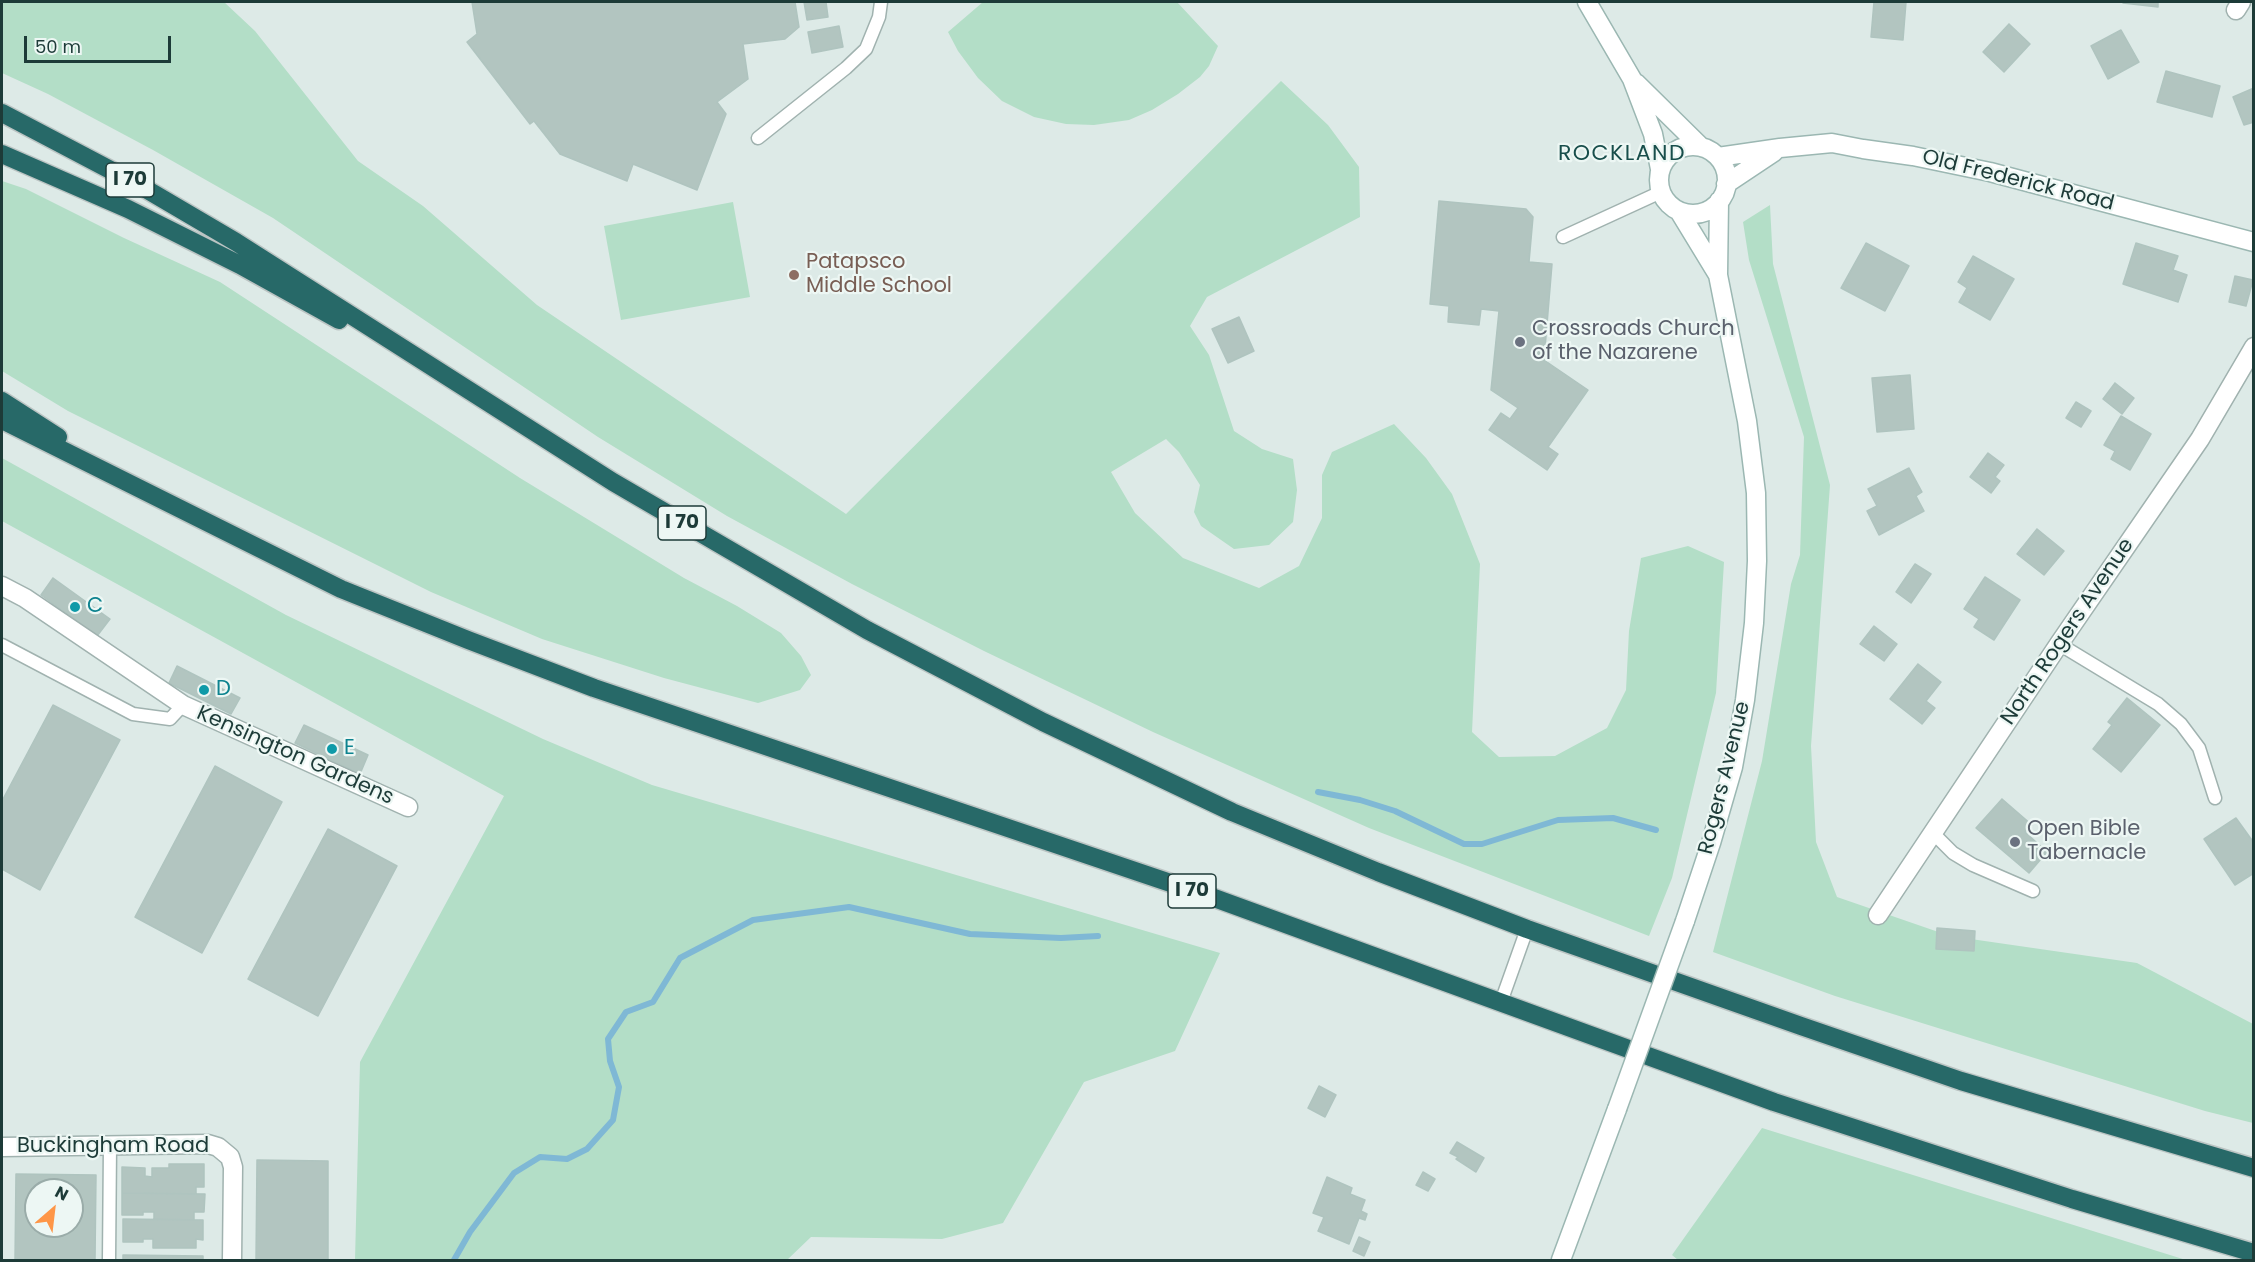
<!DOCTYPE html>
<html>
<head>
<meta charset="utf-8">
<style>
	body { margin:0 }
	#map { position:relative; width:2255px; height:1262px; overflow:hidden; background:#ddeae7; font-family:Poppins,sans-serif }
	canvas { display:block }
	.frame { position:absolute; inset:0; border:3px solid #1d3b38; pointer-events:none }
	.north { position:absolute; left:24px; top:1178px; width:60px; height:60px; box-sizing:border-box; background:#edf7f4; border:2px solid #9aaca9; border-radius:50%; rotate:28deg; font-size:16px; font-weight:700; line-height:24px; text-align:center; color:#1d3b38 }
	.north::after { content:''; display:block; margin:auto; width:21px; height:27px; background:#fe9647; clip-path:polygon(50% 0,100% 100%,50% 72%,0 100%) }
	.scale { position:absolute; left:24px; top:36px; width:147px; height:27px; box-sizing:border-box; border:3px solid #1d3b38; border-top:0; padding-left:8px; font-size:18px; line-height:21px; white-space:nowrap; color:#1d3b38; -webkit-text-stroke:4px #edf7f4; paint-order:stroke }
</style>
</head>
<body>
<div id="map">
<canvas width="2255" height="1262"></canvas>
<div class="frame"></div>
<div class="north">N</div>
<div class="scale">50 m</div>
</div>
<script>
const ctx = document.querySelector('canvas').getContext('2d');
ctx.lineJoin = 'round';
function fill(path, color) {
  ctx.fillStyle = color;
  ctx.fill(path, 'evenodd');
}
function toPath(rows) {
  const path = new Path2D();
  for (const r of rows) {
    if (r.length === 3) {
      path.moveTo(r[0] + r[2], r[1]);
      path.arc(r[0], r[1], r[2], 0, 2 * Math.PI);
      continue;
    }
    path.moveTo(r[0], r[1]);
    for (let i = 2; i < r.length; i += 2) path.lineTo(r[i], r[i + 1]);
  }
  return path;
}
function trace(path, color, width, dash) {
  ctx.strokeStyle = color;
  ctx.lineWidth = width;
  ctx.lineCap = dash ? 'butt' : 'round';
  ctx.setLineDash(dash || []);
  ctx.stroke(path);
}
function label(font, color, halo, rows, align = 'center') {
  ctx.font = font + ' Poppins,sans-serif';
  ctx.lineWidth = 4.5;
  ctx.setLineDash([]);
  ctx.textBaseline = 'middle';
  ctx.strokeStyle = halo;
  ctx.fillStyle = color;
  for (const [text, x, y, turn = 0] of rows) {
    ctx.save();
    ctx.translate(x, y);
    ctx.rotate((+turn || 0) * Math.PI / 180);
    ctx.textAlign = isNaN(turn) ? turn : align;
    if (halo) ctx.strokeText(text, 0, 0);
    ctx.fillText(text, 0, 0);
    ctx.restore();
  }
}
fill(toPath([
	[2,2,224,2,255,31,358,161,423,206,537,305,846,514,1281,81,1328,125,1359,167,1360,217,1207,297,1190,326,1209,355,1234,431,1262,449,1293,459,1297,490,1293,522,1269,545,1234,549,1201,526,1194,512,1200,485,1179,452,1166,439,1111,472,1135,513,1183,558,1259,588,1299,566,1322,518,1322,475,1332,452,1394,424,1426,458,1452,494,1480,564,1472,732,1499,757,1555,756,1607,728,1626,690,1629,631,1641,558,1688,546,1724,562,1716,693,1672,878,1649,936,1369,828,1153,732,984,651,852,584,727,516,598,437,273,218,153,150,48,94,2,73],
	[983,2,1177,2,1218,46,1209,66,1200,77,1178,94,1152,110,1129,120,1094,125,1066,124,1034,117,1002,101,978,78,958,51,948,32],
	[2,181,26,189,124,238,220,282,520,478,684,578,737,606,781,633,801,656,811,675,800,690,758,703,664,678,542,639,431,592,68,411,2,371],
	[733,202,750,297,621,320,604,226],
	[1770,205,1773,264,1830,485,1811,746,1816,842,1837,897,1950,936,2137,963,2253,1024,2253,1123,2205,1111,1835,996,1713,952,1762,761,1791,584,1800,555,1804,437,1749,260,1743,222],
	[2,458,286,615,543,739,652,785,1220,953,1175,1051,1084,1082,1003,1223,942,1239,811,1237,787,1260,355,1260,360,1062,504,796,2,521],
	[1762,1128,2186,1260,1678,1260,1672,1255]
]), '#b3dec7');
trace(toPath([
	[1318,792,1360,800,1395,811,1464,844,1482,844,1558,820,1613,818,1656,830],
	[454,1260,470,1232,514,1173,540,1157,567,1159,587,1149,613,1120,619,1087,610,1061,608,1039,626,1012,653,1002,680,958,753,920,849,907,970,934,1061,938,1098,936]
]), '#7fb8d5', 6);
const building = toPath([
	[472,2,795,2,799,27,785,39,743,44,748,79,717,102,726,114,697,190,633,164,627,181,560,154,534,121,530,124,467,42,477,34,472,2],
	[804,2,826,2,828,17,807,20,804,2],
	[1874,2,1906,2,1903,40,1871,37,1874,2],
	[2124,2,2158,2,2158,7,2123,3,2124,2],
	[2009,24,2030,44,2004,72,1983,52,2009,24],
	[839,26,843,47,812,53,808,32,839,26],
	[2121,30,2139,62,2108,79,2091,46,2121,30],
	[2166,71,2220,86,2212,117,2157,102,2166,71],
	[2254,88,2254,122,2244,125,2233,97,2254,88],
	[1439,201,1526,209,1533,217,1529,262,1552,264,1544,360,1588,390,1548,447,1558,454,1547,470,1489,430,1501,413,1510,419,1518,408,1491,390,1499,311,1481,309,1479,325,1448,322,1449,306,1430,304,1439,201],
	[1866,243,1909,266,1885,311,1841,288,1866,243],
	[2136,243,2178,256,2173,270,2187,275,2178,302,2123,284,2136,243],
	[1973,256,2014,279,1990,320,1959,302,1967,288,1958,282,1973,256],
	[2235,276,2253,280,2246,306,2229,302,2235,276],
	[1239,317,1254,351,1228,363,1212,329,1239,317],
	[1910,375,1914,429,1877,432,1872,378,1910,375],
	[2115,383,2134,398,2122,414,2103,399,2115,383],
	[2076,402,2091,411,2081,427,2066,418,2076,402],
	[2121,416,2151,434,2130,470,2111,459,2115,451,2104,445,2121,416],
	[1988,453,2004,465,1995,477,2000,481,1991,493,1970,477,1988,453],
	[1909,468,1922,492,1916,496,1924,511,1879,535,1867,511,1877,506,1868,489,1909,468],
	[2037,529,2064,551,2044,575,2017,554,2037,529],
	[1915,564,1931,574,1911,603,1896,592,1915,564],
	[1985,577,2020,600,1994,640,1974,627,1979,619,1964,609,1985,577],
	[53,578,110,619,97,636,41,595,53,578],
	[1874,626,1897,644,1884,661,1860,644,1874,626],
	[1918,664,1941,682,1926,701,1935,708,1922,724,1890,699,1918,664],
	[177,666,240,698,231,714,169,683,177,666],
	[2127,698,2160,725,2121,772,2093,749,2112,725,2108,722,2127,698],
	[53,705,120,740,40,890,2,869,2,801,53,705],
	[304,725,368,755,360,774,295,743,304,725],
	[215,766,282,802,202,953,135,917,215,766],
	[2002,799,2032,825,2025,832,2047,852,2029,873,1976,828,2002,799],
	[2236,818,2254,843,2254,873,2235,885,2204,839,2236,818],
	[328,829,397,866,318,1016,248,979,328,829],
	[1937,928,1975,931,1974,951,1936,949,1937,928],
	[1319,1086,1336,1095,1325,1117,1308,1108,1319,1086],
	[1457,1142,1484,1158,1476,1172,1456,1159,1458,1157,1450,1153,1457,1142],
	[257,1160,328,1161,328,1260,256,1260,257,1160],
	[169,1164,204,1164,204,1187,196,1187,196,1194,122,1193,122,1167,145,1168,145,1176,152,1177,152,1168,169,1168,169,1164],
	[1423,1172,1435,1179,1428,1191,1416,1185,1423,1172],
	[16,1174,96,1175,95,1260,15,1260,16,1174],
	[36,1190,72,1190,72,1226,36,1226,36,1190],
	[1327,1177,1352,1188,1350,1194,1365,1200,1361,1211,1367,1214,1365,1220,1359,1218,1349,1244,1318,1231,1324,1217,1313,1213,1327,1177],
	[122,1193,205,1194,204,1212,194,1212,194,1220,154,1219,154,1212,143,1212,143,1215,122,1215,122,1193],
	[123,1219,203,1220,203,1240,196,1239,196,1248,153,1248,153,1239,143,1239,143,1242,123,1242,123,1219],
	[1359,1237,1370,1242,1364,1256,1353,1251,1359,1237],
	[123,1255,203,1256,203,1260,123,1260,123,1255]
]);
fill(building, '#b2c5c0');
trace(building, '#afc4bf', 1.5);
const lane = toPath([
	[758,138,846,68,866,49,879,17,881,2],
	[1563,237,1661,192],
	[2059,644,2158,704,2181,724,2199,748,2215,798],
	[2,645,133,714,170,719,183,705],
	[1933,833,1953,853,1973,865,2033,891],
	[1501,1002,1527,929],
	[109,1260,110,1146]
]);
const street = toPath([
	[2236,10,2241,2],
	[2,586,25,598,183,705,408,807],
	[1878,915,2059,644,2200,439,2254,347],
	[2,1147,208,1144,218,1147,230,1157,233,1167,232,1260]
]);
const secondary = toPath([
	[1587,2,1632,79,1653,134,1660,169],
	[1636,83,1701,147],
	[1693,180,34],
	[1718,157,1780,148,1832,143,1863,149,1913,156,1990,172,2254,242],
	[1726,184,1774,152],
	[1679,211,1718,275],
	[1685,921,1711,843,1733,767,1745,700,1754,623,1757,561,1756,493,1747,421,1718,275,1719,201],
	[1561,1260,1617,1109]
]);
const highway = toPath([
	[2,113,139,185,236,242,613,482,867,630,1043,722,1232,812,1378,872,1527,929,1801,1026,1961,1081,2254,1168],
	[2,154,128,209,240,265,339,320],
	[2,401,58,437],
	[2,420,341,589,468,640,594,688,1206,895,1774,1102,2072,1199,2254,1253]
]);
trace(lane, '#a0b2af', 15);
trace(street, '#a0b2af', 21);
trace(secondary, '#9bb7b2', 21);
trace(highway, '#bbc4c3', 21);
trace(lane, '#fff', 12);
trace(street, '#fff', 18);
trace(secondary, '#fff', 18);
trace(highway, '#276968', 18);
const secondaryBridge = toPath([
	[1617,1109,1685,921]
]);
trace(secondaryBridge, '#9bb7b2', 21, []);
trace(secondaryBridge, '#fff', 18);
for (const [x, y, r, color] of [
	[794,275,6,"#8d6e63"],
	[1520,342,6,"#6b7280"],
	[75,607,6,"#0f9aa8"],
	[204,690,6,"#0f9aa8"],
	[332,749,6,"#0f9aa8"],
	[2015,842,6,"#6b7280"]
]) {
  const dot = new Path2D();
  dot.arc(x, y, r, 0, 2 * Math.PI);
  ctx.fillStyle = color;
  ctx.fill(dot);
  trace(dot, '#edf7f4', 2);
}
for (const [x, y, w] of [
	[130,180,48],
	[682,523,48],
	[1192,891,48]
]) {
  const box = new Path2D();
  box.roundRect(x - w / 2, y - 17, w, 34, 4.5);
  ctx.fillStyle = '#edf7f4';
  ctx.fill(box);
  trace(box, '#1d3b38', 1.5);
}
label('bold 20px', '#1d3b38', null, [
	["I 70",130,180],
	["I 70",682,523],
	["I 70",1192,891]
]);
label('21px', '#1d3b38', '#edf7f4', [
	["Old Frederick Road",2018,181,14],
	["North Rogers Avenue",2068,632,-56],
	["Kensington Gardens",295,756,24],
	["Rogers Avenue",1725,778,-76],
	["Buckingham Road",113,1147]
]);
label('21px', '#785e54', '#edf7f4', [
	["Patapsco",806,263],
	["Middle School",806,287]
], 'left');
label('21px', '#5b616d', '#edf7f4', [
	["Crossroads Church",1532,330],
	["of the Nazarene",1532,354],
	["Open Bible",2027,830],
	["Tabernacle",2027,854]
], 'left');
label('21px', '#0d838f', '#edf7f4', [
	["C",87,607],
	["D",216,690],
	["E",344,749]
], 'left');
ctx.letterSpacing = '1.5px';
label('22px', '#184e4b', '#edf7f4', [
	["ROCKLAND",1622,154]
]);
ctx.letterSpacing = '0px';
</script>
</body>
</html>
